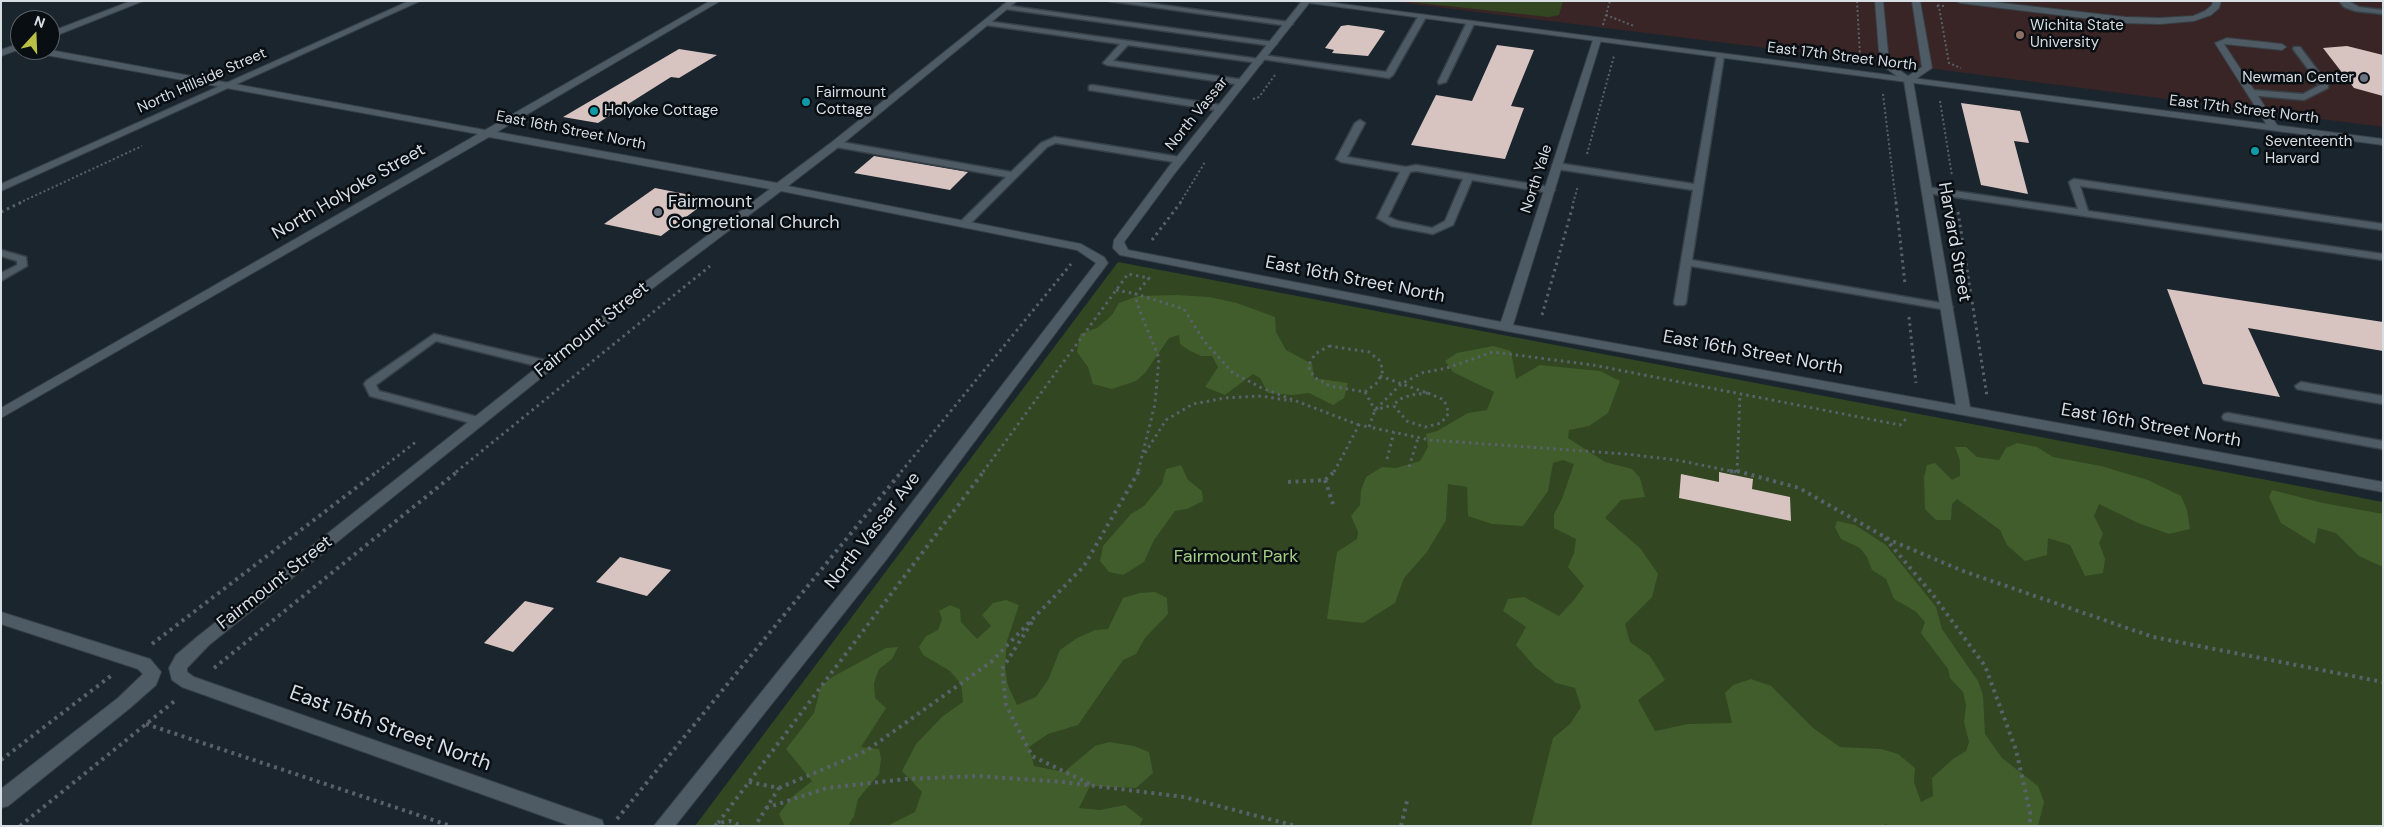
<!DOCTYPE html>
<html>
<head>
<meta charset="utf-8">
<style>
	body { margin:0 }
	#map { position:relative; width:2384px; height:827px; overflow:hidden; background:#1b252e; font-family:"DM Sans",sans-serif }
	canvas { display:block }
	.frame { position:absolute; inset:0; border:2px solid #d7dee4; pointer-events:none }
	.north { position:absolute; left:10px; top:10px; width:50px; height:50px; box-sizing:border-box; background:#090e12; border:1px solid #5b6166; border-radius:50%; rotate:20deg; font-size:14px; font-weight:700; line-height:20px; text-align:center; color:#d7dee4 }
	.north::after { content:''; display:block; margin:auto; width:18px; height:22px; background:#bac045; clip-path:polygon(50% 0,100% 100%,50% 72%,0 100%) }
</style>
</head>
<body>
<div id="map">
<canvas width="2384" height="827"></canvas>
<div class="frame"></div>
<div class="north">N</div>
</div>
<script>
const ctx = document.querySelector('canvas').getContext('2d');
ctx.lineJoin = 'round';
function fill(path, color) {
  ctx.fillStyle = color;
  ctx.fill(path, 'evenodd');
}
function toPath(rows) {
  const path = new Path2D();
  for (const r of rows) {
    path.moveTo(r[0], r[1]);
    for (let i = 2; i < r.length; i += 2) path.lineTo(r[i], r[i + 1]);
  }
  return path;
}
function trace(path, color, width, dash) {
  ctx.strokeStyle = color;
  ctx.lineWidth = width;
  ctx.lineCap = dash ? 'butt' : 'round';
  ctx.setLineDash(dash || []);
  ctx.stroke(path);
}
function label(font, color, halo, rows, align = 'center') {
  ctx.font = font + ' "DM Sans",sans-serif';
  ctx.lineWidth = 5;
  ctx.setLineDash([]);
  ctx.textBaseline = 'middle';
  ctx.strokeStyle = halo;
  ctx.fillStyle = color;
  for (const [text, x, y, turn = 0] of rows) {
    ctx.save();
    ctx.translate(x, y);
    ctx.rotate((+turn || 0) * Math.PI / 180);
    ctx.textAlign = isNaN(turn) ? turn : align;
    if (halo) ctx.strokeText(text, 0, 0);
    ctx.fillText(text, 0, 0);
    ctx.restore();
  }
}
fill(toPath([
	[1389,1,2383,1,2383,127,1927,68]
]), '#392525');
fill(toPath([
	[1402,1,1563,1,1559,15,1549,17],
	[1118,262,2383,502,2383,826,695,826]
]), '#314621');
fill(toPath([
	[1177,295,1209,297,1237,303,1275,317,1276,332,1286,350,1312,364,1314,378,1348,383,1344,398,1333,405,1309,393,1292,395,1268,393,1260,378,1253,374,1225,395,1205,387,1218,367,1212,356,1201,356,1190,351,1180,344,1179,335,1169,338,1145,373,1136,381,1112,389,1093,384,1088,367,1077,352,1080,334,1097,328,1112,315,1119,303,1138,296],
	[1493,346,1511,351,1516,379,1540,365,1600,371,1620,381,1608,413,1589,426,1569,430,1568,438,1605,462,1632,469,1640,478,1645,497,1621,500,1605,518,1640,548,1658,574,1652,597,1625,624,1630,642,1650,656,1665,680,1638,700,1655,731,1688,724,1732,723,1725,693,1733,685,1751,679,1771,686,1813,728,1840,747,1881,749,1898,754,1915,768,1914,782,1921,802,1933,796,1932,778,1953,759,1966,751,1969,742,1964,722,1966,705,1963,692,1950,678,1948,669,1921,633,1925,622,1915,611,1894,599,1886,579,1872,570,1867,557,1860,548,1841,539,1835,527,1837,521,1855,525,1886,545,1936,607,1942,629,1978,681,1983,695,1985,734,2002,758,2038,786,2044,802,2038,826,1890,826,1885,824,1884,826,1531,826,1553,738,1570,724,1581,707,1575,688,1556,683,1535,667,1516,645,1526,627,1503,611,1508,599,1524,597,1559,616,1574,600,1584,586,1568,567,1574,553,1576,539,1554,528,1554,514,1562,499,1574,464,1563,460,1553,463,1548,491,1523,526,1492,524,1468,516,1467,487,1448,484,1446,520,1427,552,1404,578,1395,603,1363,623,1327,619,1337,552,1357,539,1358,532,1351,516,1360,505,1361,490,1366,477,1382,467,1396,468,1420,461,1428,447,1426,434,1437,431,1468,413,1487,410,1494,392,1453,372,1445,361,1457,353],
	[2017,443,2037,447,2053,457,2101,466,2148,480,2181,496,2187,510,2190,529,2169,534,2138,523,2099,504,2094,516,2103,534,2099,543,2105,559,2103,573,2085,576,2070,545,2048,538,2047,555,2025,561,2007,545,2000,530,1957,499,1952,504,1951,520,1936,520,1925,509,1924,477,1927,465,1935,463,1952,480,1960,476,1960,461,1955,447,1966,447,1977,457,1999,460,2006,448],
	[1181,465,1188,480,1202,491,1203,501,1187,509,1175,511,1154,540,1144,562,1123,575,1109,572,1100,561,1103,546,1131,514,1144,506,1162,484,1166,469],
	[2272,490,2323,503,2383,514,2383,567,2359,556,2336,533,2318,528,2315,544,2281,523,2269,497],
	[1155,592,1167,598,1168,614,1145,638,1136,654,1123,660,1078,725,1048,734,1029,747,1034,766,1064,772,1095,746,1109,742,1134,746,1149,752,1153,773,1136,788,1090,786,1079,808,1100,810,1125,805,1143,819,1139,826,887,826,915,812,922,792,902,771,916,744,943,716,963,702,961,684,950,671,923,655,919,647,926,636,938,630,942,619,939,611,950,605,960,609,961,622,977,639,991,626,982,615,993,603,1006,600,1019,605,1007,641,1005,668,1008,686,1017,705,1036,697,1048,680,1060,650,1077,638,1095,630,1108,629,1123,598,1140,593],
	[898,647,892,659,879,669,874,683,875,698,886,708,861,747,879,749,881,758,879,774,858,799,854,816,848,826,785,826,779,814,791,798,812,781,786,749,814,713,821,686,834,676,886,648]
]), '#415d2b');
fill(toPath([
	[1348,25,1377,29,1385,31,1368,56,1332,53,1334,50,1325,48,1341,26],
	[1497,45,1534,50,1511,106,1524,108,1505,159,1411,145,1436,95,1472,101],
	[2347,46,2383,55,2383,96,2354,88,2323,48],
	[679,49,717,55,679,78,671,77,598,123,563,117],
	[1961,103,2020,111,2029,143,2014,141,2028,194,1981,185],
	[874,156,968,172,950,190,854,173],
	[655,188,710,199,661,236,604,224],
	[2167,289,2383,322,2383,351,2248,328,2280,397,2203,384],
	[1719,472,1753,479,1752,489,1790,497,1791,521,1679,498,1681,474,1719,482],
	[620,557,671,570,647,596,596,582],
	[525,601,554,608,513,652,484,643]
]), '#d7c4c1');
const service = toPath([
	[1109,1,1132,1,1289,22,1293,24,1289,26,1109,1],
	[2339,1,2348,1,2359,7,2383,10,2383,14,2355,11,2344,7,2339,1],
	[1003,5,1273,42,1277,44,1273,46,1006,9,1003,9,1003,5],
	[1419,15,1426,17,1393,75,1389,78,1262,59,1262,63,1259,63,1128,45,1113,61,1245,80,1246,82,1242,85,1107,65,1103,63,1120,44,986,25,982,23,986,21,1259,59,1259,55,1262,55,1386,72,1419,15],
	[1467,22,1474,24,1446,82,1439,84,1438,82,1467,22],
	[2294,47,2300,47,2328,84,2328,88,2304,100,2249,95,2248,93,2252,90,2303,94,2320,85,2293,49,2294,47],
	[1717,54,1724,56,1692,260,1947,304,1953,307,1951,309,1947,310,1691,266,1686,303,1684,305,1676,305,1674,303,1693,190,1557,169,1552,166,1557,163,1694,184,1717,54],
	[1092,85,1221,105,1225,108,1221,111,1089,90,1089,86,1092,85],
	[1360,120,1365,123,1347,157,1406,167,1416,165,1550,187,1555,190,1550,193,1472,180,1453,225,1433,234,1391,226,1377,218,1400,172,1341,162,1336,159,1355,123,1360,120],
	[1416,171,1463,179,1445,221,1432,228,1398,221,1388,217,1410,172,1416,171],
	[1055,137,1180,157,1185,160,1180,163,1056,143,1047,147,968,226,964,227,960,226,960,222,1006,177,836,147,831,144,836,141,1011,172,1041,143,1055,137],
	[2074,179,2383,224,2383,230,2080,186,2088,211,2383,254,2383,260,1927,193,1922,190,1927,187,2078,209,2069,182,2074,179],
	[1,250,26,257,27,266,1,281,1,273,17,265,17,261,1,256,1,250],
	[434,334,553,362,555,365,549,369,436,341,376,385,379,391,482,418,484,421,478,425,370,396,364,384,366,381,434,334],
	[2301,382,2383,396,2383,404,2297,389,2295,386,2301,382],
	[2228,413,2383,441,2383,449,2224,420,2222,417,2224,414,2228,413]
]);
const minor = toPath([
	[131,1,143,1,50,38,50,32,131,1],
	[710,1,720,1,497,132,777,183,832,142,1008,1,1017,1,840,146,788,186,1081,244,1104,257,1108,263,886,560,675,826,654,826,874,552,1096,263,1077,250,781,191,649,291,209,645,187,668,187,672,194,677,602,820,604,826,571,826,182,687,172,680,169,668,176,655,197,637,641,285,770,189,489,137,1,418,1,408,478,134,35,53,31,50,50,50,485,130,710,1],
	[1302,1,1310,2,1175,173,1124,242,1128,250,1501,322,1593,40,1597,37,1601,40,1513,325,1956,405,1904,81,1880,64,1875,1,1883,1,1889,63,1908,76,1922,67,1912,1,1920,1,1932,68,1913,81,1970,407,2383,482,2383,492,1506,331,1120,255,1113,248,1114,240,1167,169,1302,1],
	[1956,1,1984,1,2125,17,2160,18,2193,16,2205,11,2212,5,2213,1,2221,1,2219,8,2211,15,2194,21,2160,24,2125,23,1960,3,1956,1],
	[2227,38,2282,44,2286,47,2282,50,2224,44,2279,128,2278,130,2270,130,2215,43,2227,38],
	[20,43,20,49,1,56,1,50,20,43],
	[1,612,150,659,161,672,156,685,130,708,8,806,1,808,1,789,118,698,143,674,138,669,1,624,1,612]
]);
const tertiary = toPath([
	[1294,1,1319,1,2383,139,2383,145,1294,1]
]);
const secondary = toPath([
	[409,1,420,1,1,191,1,184,409,1]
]);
trace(service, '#374047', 3);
trace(minor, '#374047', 2);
trace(tertiary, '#374047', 2);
trace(secondary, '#374047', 2);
trace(toPath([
	[1857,1,1860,56,1858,56],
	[1944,6,1936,5,1939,7,1949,63,1961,68],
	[1606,15,1634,26],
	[1603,25,1610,1],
	[1883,94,1896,203],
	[1253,99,1259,97,1275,75],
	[1940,101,1952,176],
	[1587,154,1614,56],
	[19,203,142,146],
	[1180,203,1205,162],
	[1573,203,1578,186]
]), '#59626a', 2, [2, 2.5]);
trace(toPath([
	[1896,202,1905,284],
	[1,212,22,202],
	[1958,212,1987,396],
	[1152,240,1181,202],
	[1116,290,1136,294,1137,304,1159,358,1155,404,1138,472],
	[1542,315,1574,202],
	[1909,317,1916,383],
	[1329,346,1369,352,1379,360,1383,370,1378,382,1365,392,1330,386,1314,377,1308,366,1315,354,1329,346],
	[1380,376,1427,393],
	[1365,392,1375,410,1393,405],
	[1428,393,1444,400,1449,413,1441,423,1425,427,1407,421,1393,405,1400,399,1411,395,1428,393],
	[1145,453,1166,420,1193,404,1225,398,1261,396,1292,401],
	[1387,459,1394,432],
	[1409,467,1418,438],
	[377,472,417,441],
	[456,472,710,266],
	[901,472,1071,264],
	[983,472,1128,274,1149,278,1136,294,1184,309,1204,341,1233,373,1262,388,1359,425],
	[1334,472,1359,425,1369,427],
	[1736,472,1676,460,1626,454,1430,440,1369,427,1375,410,1401,384,1422,373,1447,368,1493,352,1593,365,1900,425,1907,418],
	[1737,472,1740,394]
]), '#59626a', 3, [2.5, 4]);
trace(toPath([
	[1730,471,1737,472],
	[1737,471,1799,488,1892,541,1963,571,2153,637,2383,682],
	[1325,480,1333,504],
	[1288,482,1325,480,1335,471],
	[1885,538,1933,595,1985,666,2016,750,2030,812,2030,826],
	[1032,622,1002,669,1006,705,1032,756,1090,784],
	[152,644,378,471],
	[214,668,458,471],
	[146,724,451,826],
	[1,760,112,675],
	[749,782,779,788,755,826],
	[779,788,866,751,991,662,1084,566,1139,471],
	[766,808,827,788,906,779,978,776,1063,782,1184,797,1296,826],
	[617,819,902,471],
	[718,823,984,471],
	[20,826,177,699],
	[715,826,718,823,730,821,742,826],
	[1401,826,1407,801]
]), '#59626a', 4, [3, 4.5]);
fill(service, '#4e5a64');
fill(minor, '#4e5a64');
fill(tertiary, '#4e5a64');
fill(secondary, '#4e5a64');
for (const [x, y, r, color] of [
	[2020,35,5,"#8d6e63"],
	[2364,78,5,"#6b7280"],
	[806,102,5,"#0f9aa8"],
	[594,111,5,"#0f9aa8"],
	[2255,151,5,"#0f9aa8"],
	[658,212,5,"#6b7280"]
]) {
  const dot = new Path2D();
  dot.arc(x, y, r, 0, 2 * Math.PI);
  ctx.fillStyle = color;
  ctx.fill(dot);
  trace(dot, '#090e12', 2);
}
label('15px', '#d7dee4', '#090e12', [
	["Wichita State",2030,26],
	["University",2030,43],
	["Newman Center",2354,78,"right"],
	["Fairmount",816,93],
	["Cottage",816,110],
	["Holyoke Cottage",604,111],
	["Seventeenth",2265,142],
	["Harvard",2265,159]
], 'left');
label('15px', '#d7dee4', '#090e12', [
	["East 17th Street North",1842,57,7],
	["North Hillside Street",202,81,-24],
	["East 17th Street North",2244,110,7],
	["North Vassar",1197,114,-51],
	["East 16th Street North",571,131,11],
	["North Yale",1537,179,-72]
]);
label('18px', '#d7dee4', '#090e12', [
	["North Holyoke Street",349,192,-30],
	["Harvard Street",1954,242,80],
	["East 16th Street North",1355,280,11],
	["Fairmount Street",592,330,-39],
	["East 16th Street North",1753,353,10],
	["East 16th Street North",2151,426,10],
	["North Vassar Ave",873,531,-52],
	["Fairmount Street",275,583,-38]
]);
label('18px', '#d7dee4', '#090e12', [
	["Fairmount",668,202],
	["Congretional Church",668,223]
], 'left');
label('18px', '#a3cf83', '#090e12', [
	["Fairmount Park",1236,557]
]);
label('21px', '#d7dee4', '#090e12', [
	["East 15th Street North",390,729,20]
]);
</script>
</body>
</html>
